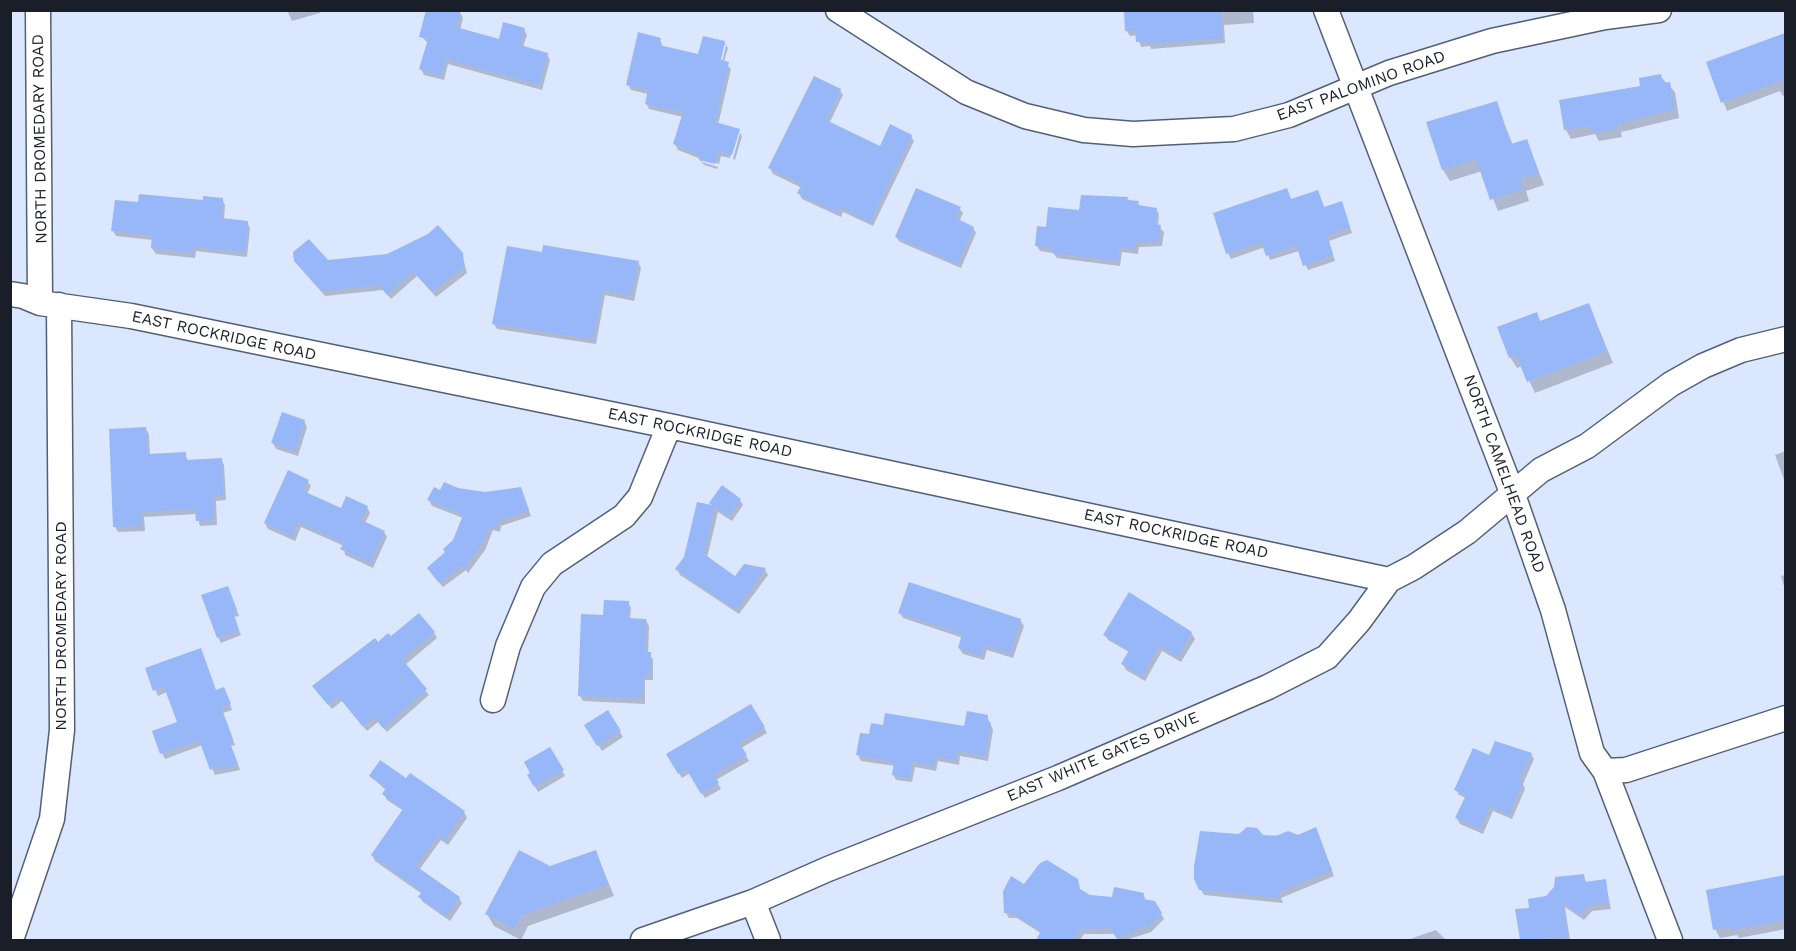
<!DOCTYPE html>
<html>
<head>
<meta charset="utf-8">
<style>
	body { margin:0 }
	#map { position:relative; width:1796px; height:951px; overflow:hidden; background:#dbe7ff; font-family:"Work Sans",sans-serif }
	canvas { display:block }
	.frame { position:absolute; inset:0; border:12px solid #191e29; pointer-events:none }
</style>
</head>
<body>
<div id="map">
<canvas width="1796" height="951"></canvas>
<div class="frame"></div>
</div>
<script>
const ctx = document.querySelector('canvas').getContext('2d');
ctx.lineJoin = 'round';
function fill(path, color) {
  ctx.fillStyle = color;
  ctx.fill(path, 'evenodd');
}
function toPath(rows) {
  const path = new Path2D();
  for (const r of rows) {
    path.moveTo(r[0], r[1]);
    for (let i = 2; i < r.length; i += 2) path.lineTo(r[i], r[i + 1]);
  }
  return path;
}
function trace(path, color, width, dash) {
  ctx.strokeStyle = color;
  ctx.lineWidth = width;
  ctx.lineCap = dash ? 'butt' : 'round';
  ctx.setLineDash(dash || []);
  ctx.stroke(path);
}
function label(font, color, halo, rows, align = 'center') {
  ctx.font = font + ' "Work Sans",sans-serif';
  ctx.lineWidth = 4.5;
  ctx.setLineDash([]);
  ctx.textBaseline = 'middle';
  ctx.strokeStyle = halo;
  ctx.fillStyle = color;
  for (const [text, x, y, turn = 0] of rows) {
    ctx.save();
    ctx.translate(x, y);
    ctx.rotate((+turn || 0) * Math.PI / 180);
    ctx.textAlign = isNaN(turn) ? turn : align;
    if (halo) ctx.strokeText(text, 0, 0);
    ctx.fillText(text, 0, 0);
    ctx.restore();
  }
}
fill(toPath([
	[287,10,320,10,320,13,292,21],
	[1125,10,1253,10,1254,23,1224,25,1225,43,1151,49,1150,46,1141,47,1137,35,1130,36,1126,30],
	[460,12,463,18,460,30,500,41,524,29,527,35,523,47,547,54,550,60,542,90,448,64,444,80,424,75,421,69,428,43,421,36],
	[1786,34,1786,95,1783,96,1780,91,1727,111,1708,63],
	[660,39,663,48,699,56,724,42,726,45,723,45,718,67,721,67,726,45,728,48,724,62,731,69,718,125,740,133,737,133,730,158,721,156,719,164,702,159,702,162,718,167,717,169,704,165,700,160,701,159,678,150,675,144,683,117,649,109,646,103,648,94,631,90,628,84],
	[1660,76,1675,92,1679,118,1621,132,1622,137,1599,141,1595,134,1571,139,1566,130,1561,102,1642,87],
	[840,90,843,95,829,124,880,148,911,136,914,141,873,226,843,212,841,217,802,199,799,193,802,188,773,174,770,168],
	[1496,103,1513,145,1527,141,1544,185,1526,191,1529,201,1498,211,1482,171,1450,181,1443,170,1428,123],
	[740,133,742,136,735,160,733,159],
	[1318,191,1325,209,1344,209,1352,233,1329,241,1335,261,1308,270,1299,251,1270,260,1265,247,1231,259,1228,253,1291,201],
	[222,199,225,205,224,220,247,222,250,228,247,257,196,251,195,258,156,254,152,248,153,240,116,236,113,231,204,201],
	[1127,199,1138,203,1140,207,1156,209,1159,214,1158,226,1164,232,1162,246,1139,247,1138,254,1122,252,1120,266,1057,258,1053,253,1040,251,1037,246,1047,229,1081,212],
	[959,208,963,213,959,222,973,228,976,233,961,268,900,242,896,237],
	[462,254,467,273,436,297,417,276,391,299,383,290,325,296,299,266,327,261],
	[543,254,638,262,641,268,634,301,605,295,596,344,497,329,494,324],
	[1589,305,1613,363,1535,393,1522,366,1517,368,1510,357,1536,314,1541,323],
	[304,421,307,427,298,456,276,449,273,443],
	[146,429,149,434,150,456,185,454,188,461,221,459,224,465,226,500,216,501,217,525,200,526,197,514,144,517,145,531,118,532,115,527],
	[1786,451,1786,485,1775,455],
	[307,481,311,486,307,494,341,510,367,507,370,513,365,523,384,532,387,537,373,568,345,555,344,546,301,527,295,541,268,529,265,523],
	[441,492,523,494,531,516,501,526,500,532,493,530,485,550,468,573,466,570,443,587,432,574,454,541,463,518,432,506,429,500],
	[740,500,743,505,732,521,718,512,707,558,736,578,765,570,768,575,739,614,680,575,677,569,713,507,711,503],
	[1786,575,1786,593,1781,576],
	[230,593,239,616,234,617,241,635,221,643,218,637],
	[628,602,631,608,630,620,646,620,649,626,648,654,653,659,653,680,645,680,645,704,583,701,580,696,605,616],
	[900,613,1020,620,1024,626,1013,658,987,650,984,660,963,654,959,648,963,638,903,618],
	[1159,615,1191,633,1195,639,1181,662,1162,651,1145,681,1126,670,1123,664,1129,652,1108,640,1105,635],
	[434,633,437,638,405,665,429,695,387,732,378,722,367,731,342,701,332,709,317,692,377,644,390,638],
	[147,669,216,691,224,688,232,710,223,713,235,745,231,746,240,770,215,775,203,745,165,759,162,753,178,722,167,692,158,696],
	[751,706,767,733,741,748,749,761,716,780,721,789,705,798,690,773,682,778,668,755],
	[608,712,623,737,602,751,586,726],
	[987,716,993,730,988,761,960,756,959,765,938,761,936,771,915,767,912,782,896,780,893,774,895,766,861,761,858,755,871,736,884,726,965,727],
	[550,749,565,776,538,792,529,775],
	[1531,754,1534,759,1523,784,1525,789,1512,819,1493,811,1483,834,1460,824,1457,818,1466,798,1459,795,1456,789,1489,757],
	[411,775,464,812,467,818,448,845,441,840,419,870,459,898,462,903,450,921,423,902,420,897,422,894,375,861,372,855,404,811,387,800,384,794,386,790,370,776,407,781],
	[1318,834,1334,876,1281,898,1283,903,1204,895,1201,890,1262,836],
	[596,852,614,896,528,926,521,940,494,926,487,914],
	[1583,875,1587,884,1605,881,1611,909,1592,911,1584,920,1565,907,1570,940,1522,940,1517,911,1531,909],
	[1786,876,1786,929,1739,938,1737,935,1720,938,1715,929,1707,891],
	[1077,880,1081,892,1089,897,1113,899,1143,894,1146,900,1154,902,1164,919,1151,932,1126,940,1119,940,1115,934,1084,934,1080,940,1038,940,1042,934,1017,918,1009,918,1006,913,1024,886],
	[1436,930,1446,940,1407,940]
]), '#0003');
fill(toPath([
	[426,10,461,10,456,27,499,39,503,22,525,28,520,45,548,53,539,85,446,59,441,76,419,69,428,39,419,37],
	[1124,10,1221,10,1223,38,1147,44,1147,41,1136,42,1135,30,1125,31],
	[638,32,661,38,659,45,698,54,703,36,725,41,721,60,729,62,715,122,740,129,732,155,719,151,715,164,699,160,700,155,673,144,683,112,645,104,648,90,626,85],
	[1785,33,1785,79,1721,103,1706,62],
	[1661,74,1663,83,1670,82,1675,109,1617,124,1618,129,1593,133,1591,126,1564,130,1559,100,1640,86,1639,78],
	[814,76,841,89,826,120,880,146,890,124,912,135,870,222,840,207,838,213,797,193,802,184,768,168],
	[1497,101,1511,144,1527,139,1539,173,1520,179,1523,189,1490,200,1476,159,1442,170,1426,122],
	[916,188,961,207,956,218,974,227,958,264,895,237],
	[1287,188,1291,199,1318,190,1324,207,1342,201,1350,227,1327,235,1333,255,1303,266,1296,245,1266,256,1261,242,1226,254,1213,213],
	[139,194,203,200,203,196,223,198,221,218,248,221,245,252,193,247,193,253,151,248,152,235,111,231,115,200,138,202],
	[1081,195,1128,197,1127,200,1139,201,1138,205,1157,208,1155,224,1161,225,1159,241,1137,242,1136,249,1119,247,1118,261,1052,253,1052,248,1035,246,1037,226,1046,227,1048,207,1079,210],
	[438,225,463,253,464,267,432,292,413,271,387,295,379,285,321,291,294,261,293,252,309,239,328,260,387,254,428,234],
	[543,245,639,261,631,296,603,290,593,339,492,324,507,246,542,252],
	[1589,303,1607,351,1527,382,1516,355,1509,358,1497,327,1537,312,1540,321],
	[282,412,305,420,295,451,271,443],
	[146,427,147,454,186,452,186,460,222,458,223,495,213,496,214,520,196,521,195,509,142,512,142,526,113,527,109,429],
	[288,470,309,480,303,491,341,508,346,496,368,506,361,520,385,531,370,563,340,549,344,543,298,522,292,536,264,523],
	[444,482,458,488,485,492,521,487,529,510,498,521,498,528,490,526,482,544,464,569,461,566,439,583,427,568,445,552,443,549,453,540,463,515,427,500,434,487,440,490],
	[722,485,741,499,728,517,715,507,704,554,735,576,744,564,766,568,736,610,675,569,684,557,697,502,712,505,709,503],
	[909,582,1021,619,1010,654,985,645,981,656,958,648,962,634,898,613],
	[228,586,237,610,233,612,239,630,217,638,201,595],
	[1129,592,1192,632,1178,657,1159,646,1142,676,1121,664,1129,650,1103,635],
	[604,600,629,601,628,618,646,619,645,652,651,652,650,675,643,675,642,698,578,696,581,614,603,615],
	[419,613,435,632,402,659,427,689,383,728,374,717,363,727,338,696,328,705,312,686,375,638,378,642,388,633,391,636],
	[201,648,216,690,224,687,231,704,221,707,233,739,229,741,238,764,223,770,221,766,210,770,199,740,160,754,152,731,177,722,164,687,153,691,145,668],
	[751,704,765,727,739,742,747,755,714,774,719,783,701,794,686,769,678,774,666,754],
	[608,710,621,731,597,746,584,725],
	[967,711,988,715,987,722,991,723,985,756,958,751,956,760,935,757,934,766,912,762,910,778,892,775,894,762,856,755,860,733,869,734,871,723,883,725,885,713,964,726],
	[1495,741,1532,753,1519,780,1523,782,1509,815,1490,806,1480,829,1455,818,1466,795,1454,790,1473,748,1489,755],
	[550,747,564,770,534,787,527,775,530,773,524,762],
	[380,760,406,778,410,773,465,811,444,841,438,836,416,866,460,897,446,916,418,897,422,892,371,855,403,809,382,794,386,788,369,776],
	[1247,827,1257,828,1263,835,1276,836,1288,831,1298,835,1316,827,1332,870,1279,892,1281,898,1199,890,1194,879,1194,867,1200,831,1239,834],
	[519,850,550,866,596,850,608,884,522,915,514,929,485,914],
	[1047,860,1078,879,1080,889,1090,895,1112,897,1114,887,1144,893,1143,899,1155,901,1162,913,1148,927,1140,927,1130,934,1128,932,1117,939,1110,928,1081,929,1073,940,1036,940,1041,931,1012,913,1004,913,1003,891,1011,876,1024,884,1040,863],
	[1584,874,1585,882,1606,879,1609,903,1589,905,1580,915,1563,903,1568,937,1520,940,1515,909,1529,908,1528,899,1546,896,1554,887,1555,877],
	[1785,875,1785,920,1732,930,1732,926,1713,930,1706,890]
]), '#97b7f9');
const minor = toPath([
	[38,10,40,303],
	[838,10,966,92,1025,116,1084,130,1133,134,1234,129,1289,115,1389,73,1492,41,1605,17,1659,10],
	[1326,10,1513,495,1553,610,1592,753,1605,771,1670,940],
	[10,294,23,296,40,303,131,316,669,426,1389,580],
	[493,700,508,646,533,587,552,564,624,516,640,497,669,426],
	[1605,771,1626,770,1786,718],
	[753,902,768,940],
	[11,940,52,819,62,730,59,305],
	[643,940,753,902,828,869,1058,778,1268,687,1327,657,1359,621,1389,580,1414,567,1467,532,1541,470,1587,446,1671,384,1703,366,1741,350,1786,339]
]);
trace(minor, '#525f78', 27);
trace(minor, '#fff', 24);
label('16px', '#191e29', '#fff', [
	["EAST PALOMINO ROAD",1361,86,-20],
	["NORTH DROMEDARY ROAD",40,139,-91],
	["EAST ROCKRIDGE ROAD",224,336,12],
	["EAST ROCKRIDGE ROAD",700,433,12],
	["NORTH CAMELHEAD ROAD",1504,474,70],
	["EAST ROCKRIDGE ROAD",1176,534,12],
	["NORTH DROMEDARY ROAD",61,626,-90],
	["EAST WHITE GATES DRIVE",1103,757,-23]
]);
</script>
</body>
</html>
